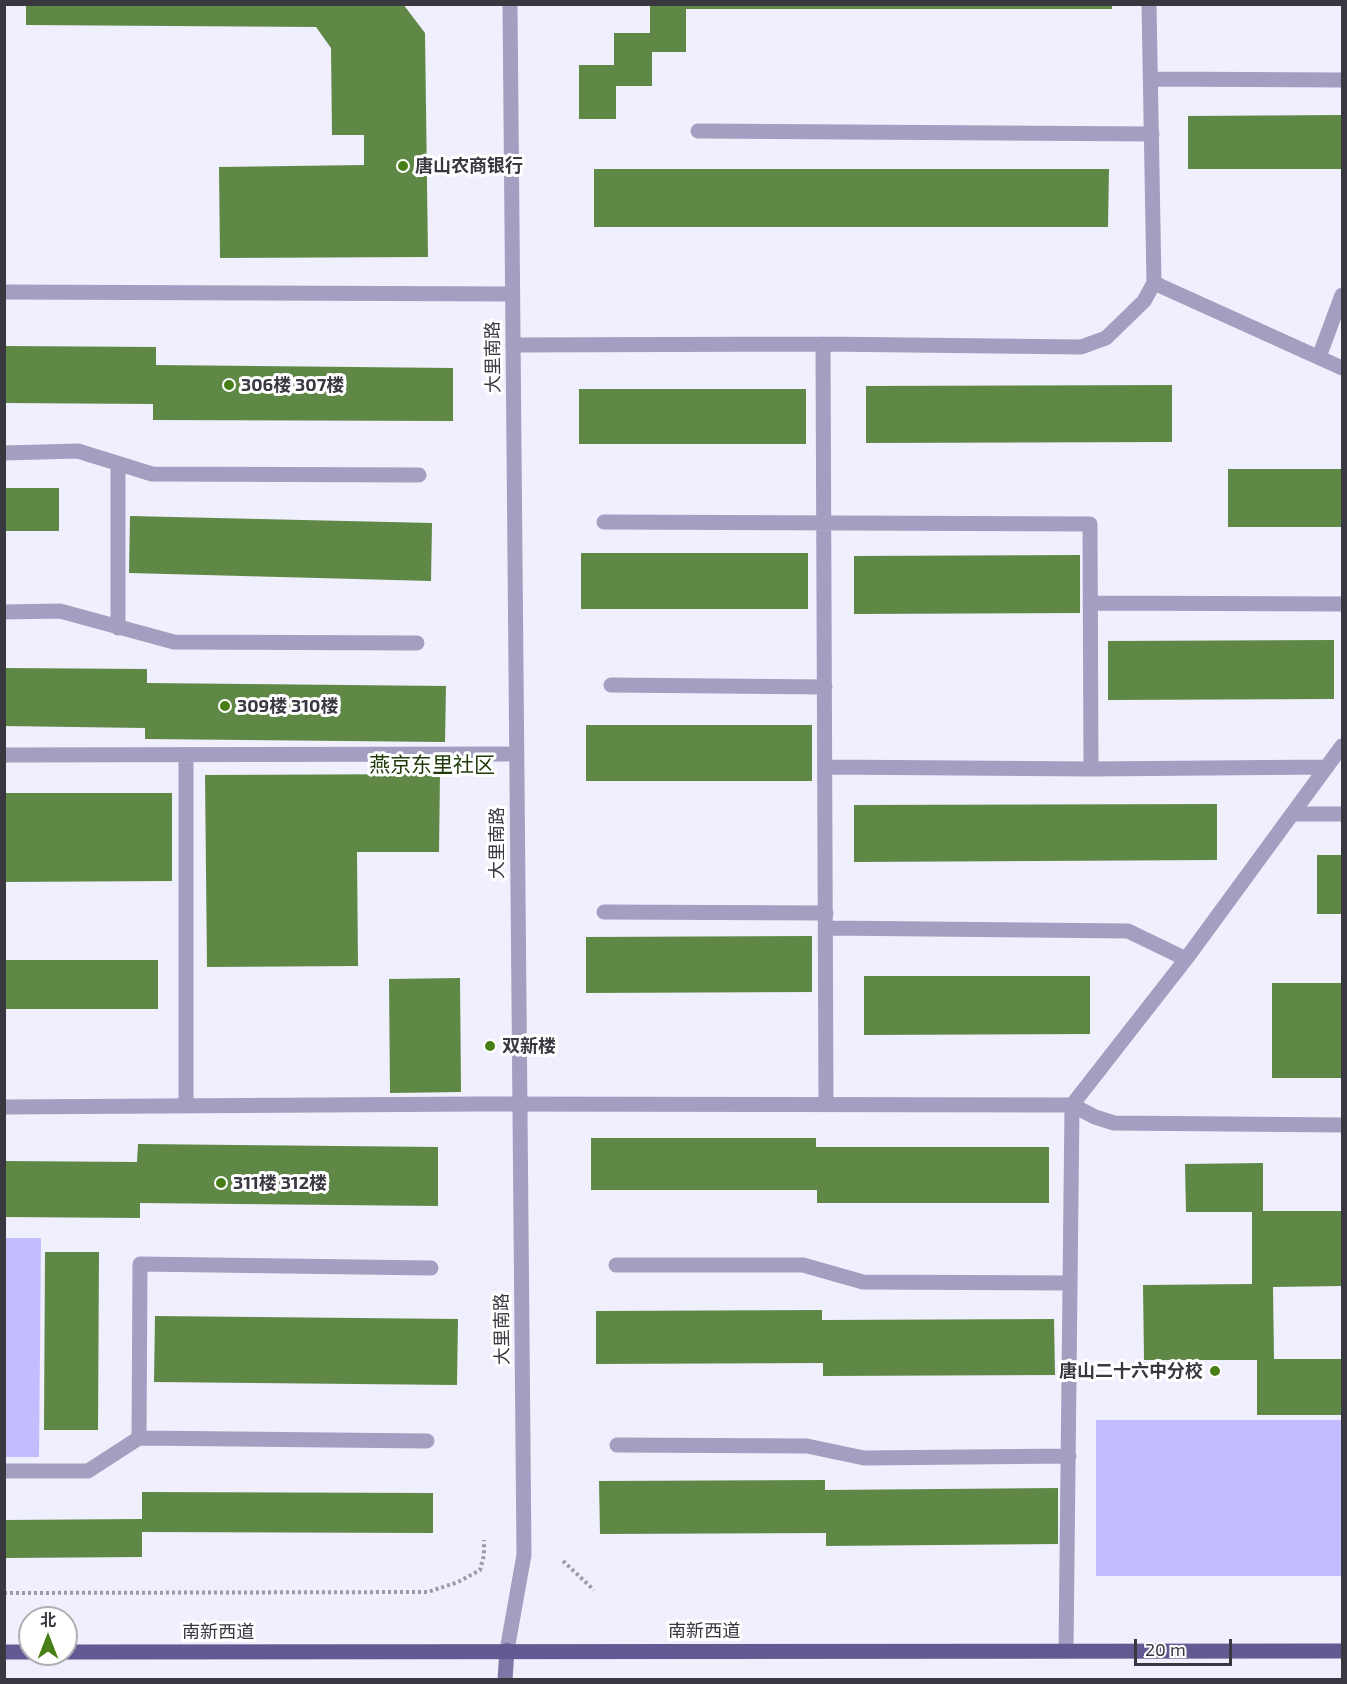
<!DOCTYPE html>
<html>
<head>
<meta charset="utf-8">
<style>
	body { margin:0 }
	#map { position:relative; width:1347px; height:1684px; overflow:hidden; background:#f0effd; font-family:"Exo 2","Noto Sans SC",sans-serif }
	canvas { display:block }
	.frame { position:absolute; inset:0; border:6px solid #393841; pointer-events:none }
	.north { position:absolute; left:18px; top:1606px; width:60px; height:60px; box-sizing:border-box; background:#fff; border:2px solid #b0afb3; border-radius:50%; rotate:0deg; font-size:16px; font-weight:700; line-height:24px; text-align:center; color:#393841 }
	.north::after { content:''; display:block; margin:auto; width:21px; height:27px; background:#477f16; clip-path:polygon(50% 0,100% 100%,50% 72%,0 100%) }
	.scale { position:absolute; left:1134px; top:1639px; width:98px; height:27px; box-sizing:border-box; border:3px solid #393841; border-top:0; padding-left:8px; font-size:18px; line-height:21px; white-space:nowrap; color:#393841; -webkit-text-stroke:4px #fff; paint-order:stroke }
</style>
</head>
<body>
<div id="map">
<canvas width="1347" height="1684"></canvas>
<div class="frame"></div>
<div class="north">北</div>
<div class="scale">20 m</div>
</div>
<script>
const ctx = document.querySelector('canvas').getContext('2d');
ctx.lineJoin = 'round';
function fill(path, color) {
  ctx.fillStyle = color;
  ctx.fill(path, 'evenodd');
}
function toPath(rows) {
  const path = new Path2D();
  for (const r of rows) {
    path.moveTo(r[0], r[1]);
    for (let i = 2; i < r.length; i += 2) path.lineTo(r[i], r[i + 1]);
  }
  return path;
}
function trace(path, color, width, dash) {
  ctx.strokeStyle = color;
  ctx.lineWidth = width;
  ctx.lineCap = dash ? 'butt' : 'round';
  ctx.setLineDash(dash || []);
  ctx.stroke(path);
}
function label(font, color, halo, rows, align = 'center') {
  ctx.font = font + ' "Exo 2","Noto Sans SC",sans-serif';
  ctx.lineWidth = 6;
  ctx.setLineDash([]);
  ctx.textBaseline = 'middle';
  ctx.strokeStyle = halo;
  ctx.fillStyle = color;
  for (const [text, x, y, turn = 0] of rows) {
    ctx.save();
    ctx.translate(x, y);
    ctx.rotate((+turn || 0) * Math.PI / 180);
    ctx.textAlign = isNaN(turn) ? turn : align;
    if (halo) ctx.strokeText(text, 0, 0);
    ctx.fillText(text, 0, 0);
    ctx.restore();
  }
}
fill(toPath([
	[5,1238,41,1238,39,1457,5,1457],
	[1096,1420,1342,1420,1342,1576,1096,1576]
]), '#c3bdff');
fill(toPath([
	[26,4,403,4,425,33,428,257,220,258,219,167,364,165,364,135,332,135,331,48,316,27,26,25],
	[650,4,1112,4,1112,9,686,9,686,52,652,52,652,86,616,86,616,119,579,119,579,65,614,65,614,33,650,33],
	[1342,115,1342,169,1188,169,1188,116],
	[594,169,1109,169,1108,227,594,227],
	[4,346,156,347,156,365,453,368,453,421,153,420,153,404,4,403],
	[1172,385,1172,442,866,443,866,386],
	[579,389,806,389,806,444,579,444],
	[1228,469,1342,469,1342,527,1228,527],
	[4,488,59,488,59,531,4,531],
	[130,516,432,523,431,581,129,573],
	[581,553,808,553,808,609,581,609],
	[1080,555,1080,613,854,614,854,556],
	[1334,640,1334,699,1108,700,1108,641],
	[4,668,147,669,147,683,446,686,445,742,145,739,145,728,4,726],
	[586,725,812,725,812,781,586,781],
	[440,774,439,852,357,852,358,966,207,967,205,775],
	[4,793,172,793,172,881,4,882],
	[1217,804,1217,860,854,862,854,805],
	[1317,855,1342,855,1342,914,1317,914],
	[812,936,812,992,586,993,586,937],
	[4,960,158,960,158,1009,4,1009],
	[864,976,1090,976,1090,1034,864,1035],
	[460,978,461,1092,390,1093,389,979],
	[1272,983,1342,983,1342,1078,1272,1078],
	[591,1138,816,1138,816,1147,1049,1147,1049,1203,817,1203,817,1190,591,1190],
	[138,1144,438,1147,438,1206,140,1203,140,1218,4,1217,4,1161,137,1162],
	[1263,1163,1263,1211,1342,1211,1342,1286,1273,1287,1274,1359,1342,1359,1342,1415,1257,1415,1257,1360,1144,1360,1143,1285,1252,1284,1252,1212,1186,1212,1185,1164],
	[45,1252,99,1252,98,1430,44,1430],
	[822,1310,822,1320,1054,1319,1055,1375,823,1376,823,1363,596,1364,596,1311],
	[155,1316,458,1319,457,1385,154,1382],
	[825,1480,825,1490,1058,1488,1058,1544,826,1546,826,1533,600,1534,599,1481],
	[142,1492,433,1493,433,1533,142,1532,142,1557,4,1558,4,1520,142,1519]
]), '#5f8745');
trace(toPath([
	[563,1561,594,1590],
	[4,1593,428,1592,458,1582,480,1570,484,1555,484,1540]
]), '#9b9aa6', 4, [3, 3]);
trace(toPath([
	[1149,4,1154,283,1342,368],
	[1151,79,1342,80],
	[698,131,1152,134],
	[4,292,512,294],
	[823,344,826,1104],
	[513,345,823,344,1081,347,1106,338,1144,301,1154,283],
	[1319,357,1342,295],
	[4,453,78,451,152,474,419,475],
	[118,464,118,628],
	[604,522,1090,524,1091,769],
	[1090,603,1342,604],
	[4,612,60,611,174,642,417,643],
	[611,685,825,687],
	[4,755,507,754],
	[186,755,186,1106],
	[825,767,1091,769,1327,767],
	[1293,814,1342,814],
	[604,912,826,913],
	[827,928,1128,931,1186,959],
	[4,1107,480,1104,1072,1105,1095,1117,1114,1123,1342,1125],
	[616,1265,803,1265,863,1282,1070,1283],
	[139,1438,140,1264,431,1268],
	[617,1445,807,1446,864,1458,1069,1456],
	[4,1471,88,1471,139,1438,427,1441],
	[1066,1650,1072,1105,1186,959,1342,746]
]), '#a29fc0', 15);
trace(toPath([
	[507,1650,524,1555,510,4]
]), '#a29fc0', 15);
trace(toPath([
	[505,1680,507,1650]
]), '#7c77a6', 15);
trace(toPath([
	[4,1652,30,1652],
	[66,1652,1342,1651]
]), '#625a93', 15);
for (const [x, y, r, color] of [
	[403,166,6,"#477f16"],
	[229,385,6,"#477f16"],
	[225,706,6,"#477f16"],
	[490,1046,6,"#477f16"],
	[221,1183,6,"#477f16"],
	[1215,1371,6,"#477f16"]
]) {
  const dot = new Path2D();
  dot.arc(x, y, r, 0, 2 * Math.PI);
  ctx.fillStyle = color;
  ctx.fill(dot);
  trace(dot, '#fff', 2);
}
label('bold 18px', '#393841', '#fff', [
	["唐山农商银行",415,166],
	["306楼 307楼",241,385],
	["309楼 310楼",237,706],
	["双新楼",502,1046],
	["311楼 312楼",233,1183],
	["唐山二十六中分校",1203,1371,"right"]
], 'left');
label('18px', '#393841', '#fff', [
	["大里南路",493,357,-91],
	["大里南路",497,843,-90],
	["大里南路",502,1329,-91],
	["南新西道",704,1631],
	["南新西道",218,1632]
]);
label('21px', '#213b0b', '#fff', [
	["燕京东里社区",432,765]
]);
</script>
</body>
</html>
